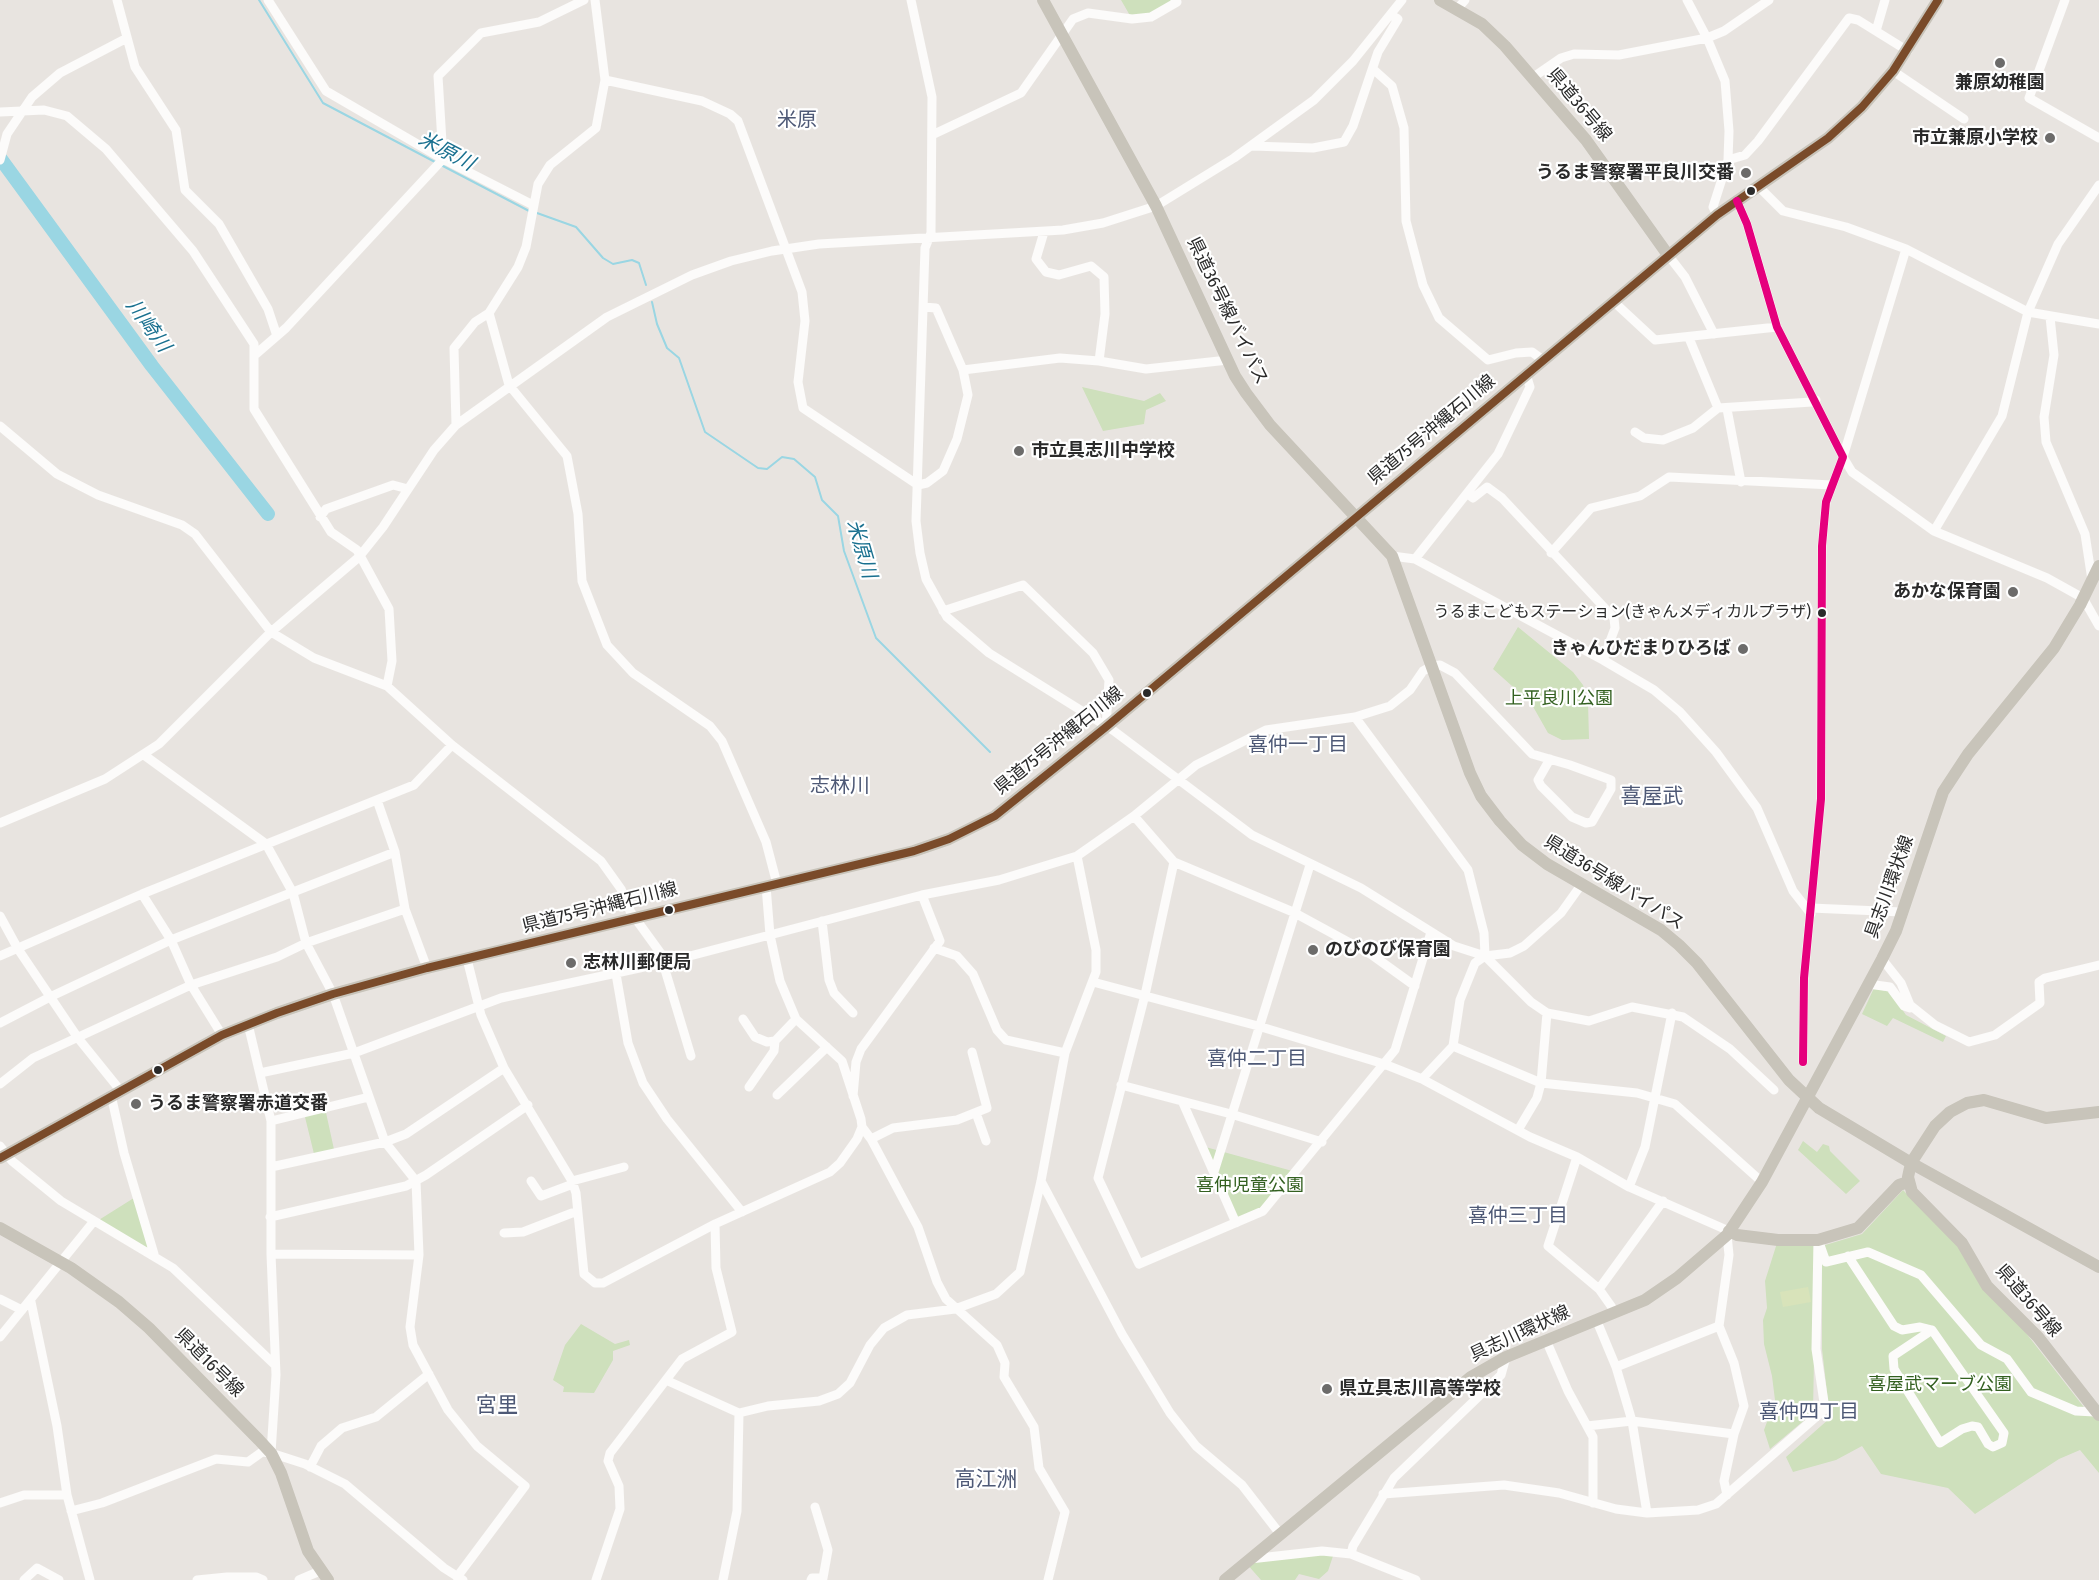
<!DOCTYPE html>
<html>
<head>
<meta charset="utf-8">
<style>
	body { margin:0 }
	canvas { display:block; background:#e8e4e0 }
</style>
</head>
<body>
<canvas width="2099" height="1580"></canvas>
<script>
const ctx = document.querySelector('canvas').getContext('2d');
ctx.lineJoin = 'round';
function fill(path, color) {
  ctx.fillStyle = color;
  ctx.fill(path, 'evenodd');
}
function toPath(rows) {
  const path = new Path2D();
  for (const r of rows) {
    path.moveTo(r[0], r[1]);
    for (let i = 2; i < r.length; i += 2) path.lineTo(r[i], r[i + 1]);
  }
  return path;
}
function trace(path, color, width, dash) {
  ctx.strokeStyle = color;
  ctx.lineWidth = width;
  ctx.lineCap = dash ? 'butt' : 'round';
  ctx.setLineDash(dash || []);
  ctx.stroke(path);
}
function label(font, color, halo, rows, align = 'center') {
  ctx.font = font + ' "Fira Sans Condensed","Noto Sans JP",sans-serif';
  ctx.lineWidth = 4.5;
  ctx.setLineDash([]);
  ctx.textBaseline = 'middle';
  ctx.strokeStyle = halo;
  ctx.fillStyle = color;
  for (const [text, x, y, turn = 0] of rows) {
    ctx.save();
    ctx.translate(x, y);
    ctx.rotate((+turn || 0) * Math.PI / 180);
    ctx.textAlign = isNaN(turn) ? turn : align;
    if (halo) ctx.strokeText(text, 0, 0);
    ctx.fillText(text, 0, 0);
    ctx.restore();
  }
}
fill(toPath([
	[1121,0,1175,0,1151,17,1132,19],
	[1082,387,1144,401,1160,393,1166,401,1146,410,1144,424,1103,431],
	[1518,627,1573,672,1583,685,1588,702,1589,739,1562,740,1548,733,1531,703,1493,669],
	[1874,988,1890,992,1906,1015,1946,1036,1943,1042,1893,1018,1887,1026,1862,1014],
	[325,1108,335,1154,315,1158,304,1113],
	[1803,1141,1817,1152,1823,1144,1829,1146,1830,1151,1860,1181,1846,1194,1798,1150],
	[1202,1146,1296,1172,1272,1200,1236,1223],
	[1903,1190,1958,1246,2090,1415,2099,1421,2099,1473,2080,1450,2059,1459,1975,1514,1948,1488,1881,1474,1862,1446,1836,1460,1793,1472,1786,1457,1830,1418,1822,1349,1822,1246,1862,1234],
	[137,1196,154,1254,94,1223],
	[1777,1243,1816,1246,1813,1413,1770,1449,1764,1430,1775,1400,1772,1376,1764,1344,1763,1320,1767,1308,1765,1281],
	[581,1324,615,1344,629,1340,630,1345,613,1351,613,1360,594,1393,563,1392,564,1387,553,1380,565,1345],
	[1334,1553,1328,1571,1319,1579,1299,1574,1295,1580,1261,1580,1246,1563]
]), '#cee0bc');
fill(toPath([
	[1808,1287,1811,1302,1783,1307,1780,1292]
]), '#d8e3ba');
trace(toPath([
	[259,0,323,103,435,162],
	[441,165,531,212],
	[537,213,576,227,603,258,613,264,632,260,639,263,646,285],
	[652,302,657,324,667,348,679,358,705,432,758,468,767,469,782,457,794,459,815,477,822,500,838,516,844,551,876,638,990,752]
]), '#9ad6e3', 2);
trace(toPath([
	[0,158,152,366,268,514]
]), '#9ad6e3', 14);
trace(toPath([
	[117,0,135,67,176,130,185,190,219,224,268,309,277,336],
	[268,0,326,91,443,159,533,205],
	[911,0,932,97,931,233,925,248,916,521,920,553,926,579,947,617,989,653,1114,731,1252,835,1361,888,1454,946,1485,956,1510,953,1524,946,1561,913,1581,885],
	[1687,0,1707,38,1725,81,1729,131,1728,160,1713,207,1717,215],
	[2065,0,2029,98,2099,138],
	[1458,8,1465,0],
	[1876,31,1885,0],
	[1373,69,1392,86,1404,128,1406,221,1423,285,1439,318,1488,360,1516,353,1532,352,1543,360],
	[1893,71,1964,119],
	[1532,78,1561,58,1574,54,1619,55,1707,38,1724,31,1769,0],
	[605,80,702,101,730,114,738,121,802,292,805,321,798,382,803,408,918,485,927,483,943,471,957,439,968,395,963,370,936,308,924,307],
	[0,112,44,110,67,116,106,149,193,251,254,344,254,409,331,532,357,550,389,609,392,661,387,686],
	[932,135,1021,93,1073,19,1088,13,1132,19,1151,17,1177,2,1175,0],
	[1252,146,1313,148,1344,142,1353,126,1378,52,1398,19,1391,15],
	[443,159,438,76,481,33,539,22,584,0],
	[0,160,7,134,32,97,60,73,127,38],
	[1728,160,1745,155,1758,141,1849,18,1858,20,1908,51],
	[1758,186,1783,211,1846,227,1906,249,2028,312,2099,324],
	[1737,201,1747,224,1777,327,1843,457,1826,502,1822,546,1821,799,1804,978,1803,1062],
	[1044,232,1036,259,1046,272,1059,275,1091,266,1104,277,1105,314,1099,361],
	[1906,249,1843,457,1852,472,1934,531,2047,578,2083,598,2099,626],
	[1668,255,1685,277,1714,334],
	[1613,301,1655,340,1777,327],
	[489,313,509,385,567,456,578,514,582,581,607,645,633,673,710,726,722,741,766,842,777,884],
	[2050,317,2054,355,2044,417,2046,442,2085,534,2092,580],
	[1689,338,1718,408],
	[256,354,286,328,443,159],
	[963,370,1060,358,1099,361,1146,369,1228,360],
	[1727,409,1741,482],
	[456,425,454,348,475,322,489,313,518,267,526,247,538,184,550,165,596,128,605,80,595,0],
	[0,426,57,474,98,495,182,525,195,534,271,632,314,658,387,686,452,745,601,861,621,889,630,911,667,962],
	[1635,432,1644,438,1663,440,1693,428,1718,408,1812,402,1816,400],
	[1468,494,1473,498,1487,487,1502,498,1614,618,1615,628,1603,660],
	[320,517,326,509,393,485,408,489],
	[1934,531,2002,416,2028,312,2058,244,2099,185],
	[1551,553,1591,508,1640,496,1669,477,1832,485],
	[1392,556,1415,559,1603,660,1654,690,1680,712,1716,752,1757,808,1793,891,1811,914],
	[1415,559,1498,454,1530,387,1526,374],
	[943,611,1023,585,1093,653,1109,680,1106,727],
	[1355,717,1468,870,1484,933,1485,956,1531,1002,1547,1013,1589,1021,1632,1007,1683,1017,1730,1049,1774,1090],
	[144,755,266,844,293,893,306,943,333,994,385,1142,416,1181,419,1255,410,1327,413,1345,448,1410,477,1446,525,1486,457,1577],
	[377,800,395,852,405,909,427,968],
	[1134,816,1174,862,1293,912,1372,955,1415,986],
	[0,823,105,779,159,744,271,632,359,557,383,527,434,450,456,425,607,317,692,275,731,261,772,251,819,244,1063,230,1103,223,1156,206,1234,158,1314,100,1353,61,1402,0],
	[1174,862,1145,995,1098,1178,1139,1264,1263,1211,1272,1200,1395,1050,1431,932],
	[142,894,171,940,191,985,222,1035],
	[1811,908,1902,912],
	[0,916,18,949,78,1038,120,1090],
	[822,921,829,980,834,993,853,1013],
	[934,948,957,956,973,974,997,1030,1006,1040,1065,1053],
	[0,956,142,894,414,785,452,745],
	[467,959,481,1015,504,1068,572,1181,576,1193,584,1274,595,1283,603,1283,715,1224,830,1172,840,1163,857,1139,862,1127,861,1119,842,1061,796,1019,780,981,770,935,766,886],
	[1882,959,1901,983,1910,1005,1935,1025,1969,1042,1995,1035,2040,1003,2039,982,2045,978,2099,965],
	[663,963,691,1056],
	[616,974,628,1043,643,1083,667,1119,742,1212],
	[1093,982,1258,1026,1384,1064,1422,1079,1530,1137,1577,1157,1629,1187,1729,1231],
	[1868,984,1890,987,1904,1006,1910,1008],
	[743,1019,755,1037,767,1042,775,1041,796,1019],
	[0,1023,52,996,171,940,395,852],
	[248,1024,271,1121,271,1254,276,1375,271,1453],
	[1453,1046,1541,1083,1637,1093,1675,1104,1762,1182],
	[260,1073,354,1053,501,998,667,962,922,895,999,880,1077,856,1134,816,1196,765,1266,730,1355,717,1390,706,1410,690,1423,671,1432,666,1440,665,1455,673,1532,754,1570,765,1611,780,1611,789,1592,822,1586,823,1572,817,1541,786,1538,780,1550,759],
	[1422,1079,1453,1046,1460,1000,1475,963,1485,956],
	[0,1084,33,1058,191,985,277,957,306,943,405,909],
	[1121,1085,1231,1114,1322,1142],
	[749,1087,774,1051,775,1041],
	[111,1095,124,1153,154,1254],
	[777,1095,827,1047],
	[853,1096,856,1062,861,1049,940,941,922,895],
	[1183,1103,1236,1223],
	[976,1113,986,1141],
	[271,1121,369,1097],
	[862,1127,871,1139,918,1227,937,1282,946,1299,997,1345,1005,1363,1004,1377,1034,1427,1039,1468,1065,1512,1048,1580],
	[1518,1130,1537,1098,1541,1083,1547,1013],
	[871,1139,893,1128,957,1120,987,1108,972,1052],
	[0,1146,12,1161,61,1201,173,1268,274,1364],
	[1577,1157,1548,1246,1599,1289,1616,1313],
	[271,1167,385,1142,406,1134,504,1068],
	[1214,1172,1310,865],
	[531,1181,541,1196,573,1184],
	[572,1181,624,1167],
	[1041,1181,1122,1334,1170,1413,1196,1446,1242,1485,1280,1534],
	[1629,1187,1645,1147,1672,1013],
	[270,1217,406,1186,426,1175,528,1105],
	[504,1233,523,1232,572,1213,578,1213],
	[1820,1245,1826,1262,1868,1252,1921,1275,1981,1345,2007,1359,2031,1392,2076,1411,2095,1412],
	[271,1254,419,1255],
	[1848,1256,1894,1326,1902,1330,1920,1327,1932,1330,2004,1433,2002,1443,1993,1447,1988,1444,1978,1427,1972,1426,1962,1429,1940,1443,1894,1369,1893,1356,1932,1330],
	[1599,1289,1663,1201],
	[0,1299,22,1310],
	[31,1302,57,1426,67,1495,90,1580],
	[1596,1319,1616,1367,1632,1421,1647,1513],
	[0,1337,94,1221],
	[1546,1340,1568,1391,1593,1437,1593,1503],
	[1616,1367,1719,1326],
	[668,1381,739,1413,768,1406,819,1401,838,1394,850,1383,870,1345,884,1328,907,1315,955,1309,996,1294,1020,1272,1041,1181,1065,1053,1096,972,1096,950,1077,856],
	[1587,1426,1632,1421,1734,1434],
	[310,1467,321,1446,342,1428,376,1417,429,1374],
	[1383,1494,1504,1485,1559,1493,1616,1509,1647,1513,1698,1510,1716,1504,1825,1409,1816,1349,1818,1240],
	[1727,1495,1724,1481,1734,1434,1744,1406,1734,1363,1719,1326,1729,1255,1727,1235],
	[0,1503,24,1495,67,1495],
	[71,1511,102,1503,216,1459,248,1462,262,1452,271,1453,305,1464,345,1484,444,1568,463,1580],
	[1351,1554,1353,1546,1394,1478,1501,1375,1506,1357],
	[1250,1559,1322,1551,1351,1554,1416,1580],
	[24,1580,37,1568,59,1580],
	[197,1580,227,1577,256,1577,263,1580],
	[299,1580,320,1571],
	[596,1580,620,1509,619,1486,608,1461,610,1453,682,1359,732,1332,716,1268,715,1224],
	[723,1580,737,1511,739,1413],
	[811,1580,812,1578,823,1578,828,1550,815,1507]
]), '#fcfbfa', 9);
trace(toPath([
	[1043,0,1156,206,1235,376,1246,393,1270,425,1392,556,1470,773,1481,796,1500,821,1522,845,1547,864,1661,930,1679,945,1697,963,1789,1080,1819,1108,1911,1163,2099,1267],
	[1440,0,1482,24,1505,46,1586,140,1668,255],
	[2099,1112,2046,1118,1984,1100,1967,1103,1950,1112,1935,1126,1911,1163,1908,1177,1912,1192,1962,1243,1987,1286,2038,1337,2099,1415],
	[0,1158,222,1035,277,1013,333,994,427,968,914,851,949,839,995,816,1106,727,1717,215,1828,138,1862,107,1893,71,1938,0],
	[0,1228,71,1268,119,1302,149,1328,259,1440,271,1453,281,1473,308,1551,328,1580],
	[1729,1231,1737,1235,1778,1240,1818,1240,1858,1228,1899,1185,1908,1182],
	[1225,1580,1471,1377,1506,1357,1645,1300,1677,1278,1727,1235,1762,1182,1882,959,1896,931,1943,792,1968,754,2054,648,2080,605,2099,566]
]), '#c8c4ba', 12);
trace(toPath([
	[0,1158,222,1035,277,1013,333,994,427,968,914,851,949,839,995,816,1106,727,1717,215,1828,138,1862,107,1893,71,1938,0]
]), '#7a4b2a', 8);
trace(toPath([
	[1737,201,1747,224,1777,327,1843,457,1826,502,1822,546,1821,799,1804,978,1803,1062]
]), '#e5007d', 8);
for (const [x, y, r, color] of [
	[2000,63,6,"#6c6b6a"],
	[2050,138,6,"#6c6b6a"],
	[1746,173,6,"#6c6b6a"],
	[1751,191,5,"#2a2a2a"],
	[1019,451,6,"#6c6b6a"],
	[2013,592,6,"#6c6b6a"],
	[1822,613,5,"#2a2a2a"],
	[1743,649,6,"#6c6b6a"],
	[1147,693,5,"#2a2a2a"],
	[669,910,5,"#2a2a2a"],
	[1313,950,6,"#6c6b6a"],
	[571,963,6,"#6c6b6a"],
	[158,1070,5,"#2a2a2a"],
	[136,1104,6,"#6c6b6a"],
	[1327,1389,6,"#6c6b6a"]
]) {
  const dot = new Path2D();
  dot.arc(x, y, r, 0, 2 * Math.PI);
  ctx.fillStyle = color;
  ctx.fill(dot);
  trace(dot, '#fff', 2);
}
label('16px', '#2a2a2a', '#fff', [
	["うるまこどもステーション(きゃんメディカルプラザ)",1811,613]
], 'right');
label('bold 18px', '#2a2a2a', '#fff', [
	["兼原幼稚園",2000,83,"center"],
	["市立兼原小学校",2038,138,"right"],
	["うるま警察署平良川交番",1734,173,"right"],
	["市立具志川中学校",1031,451],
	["あかな保育園",2001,592,"right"],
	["きゃんひだまりひろば",1731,649,"right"],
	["のびのび保育園",1325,950],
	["志林川郵便局",583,963],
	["うるま警察署赤道交番",148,1104],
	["県立具志川高等学校",1339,1389]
], 'left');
label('18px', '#2a2a2a', '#fff', [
	["県道36号線",1579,105,50],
	["県道36号線バイパス",1227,311,64],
	["県道75号沖縄石川線",1432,430,-40],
	["県道75号沖縄石川線",1059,741,-39],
	["県道36号線バイパス",1614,883,32],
	["具志川環状線",1890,887,-70],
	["県道75号沖縄石川線",600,908,-14],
	["県道36号線",2028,1301,49],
	["具志川環状線",1520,1334,-25],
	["県道16号線",209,1363,45]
]);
label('18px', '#336020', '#fff', [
	["上平良川公園",1559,699],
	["喜仲児童公園",1250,1186],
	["喜屋武マーブ公園",1940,1385]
]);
label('20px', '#4e5976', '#fff', [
	["米原",797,120],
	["喜仲一丁目",1298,745],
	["志林川",840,786],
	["喜仲二丁目",1257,1059],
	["喜仲三丁目",1518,1216],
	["喜仲四丁目",1809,1412]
]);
label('italic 20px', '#19708f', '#fff', [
	["米原川",446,152,28],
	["川崎川",148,326,54],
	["米原川",861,549,74]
]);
label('21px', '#4e5976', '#fff', [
	["喜屋武",1652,797],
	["宮里",497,1406],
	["高江洲",986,1480]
]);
</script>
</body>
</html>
